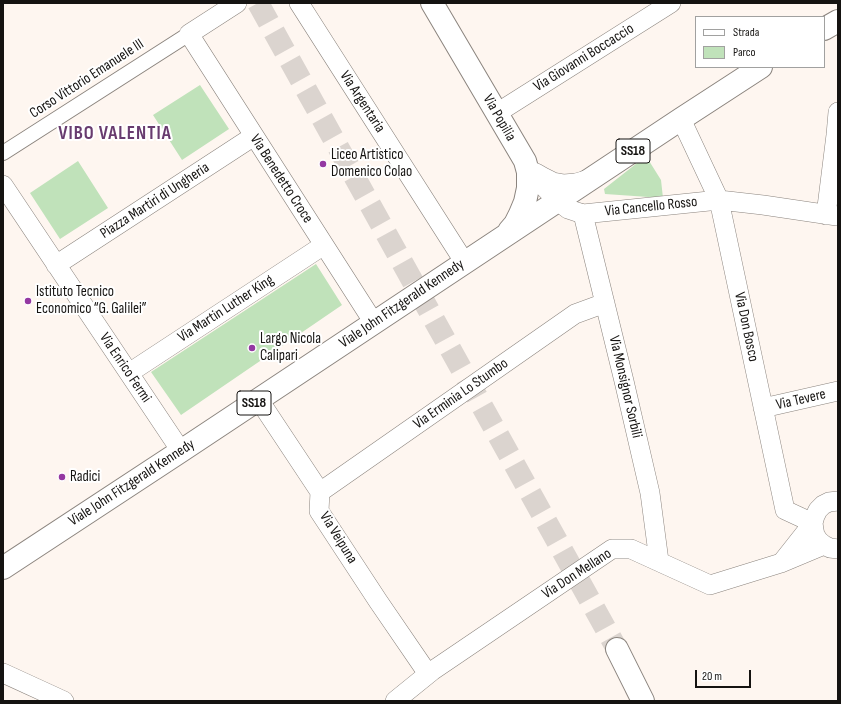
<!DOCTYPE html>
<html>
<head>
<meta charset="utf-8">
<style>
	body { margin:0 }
	#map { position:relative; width:841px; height:704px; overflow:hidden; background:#fef6f0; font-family:"Sofia Sans Condensed",sans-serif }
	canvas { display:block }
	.frame { position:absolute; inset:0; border:4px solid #151311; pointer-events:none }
	.legend { position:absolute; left:695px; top:16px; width:130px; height:52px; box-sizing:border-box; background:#fff; border:1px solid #a1a1a0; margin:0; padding:5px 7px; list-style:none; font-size:12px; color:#151311 }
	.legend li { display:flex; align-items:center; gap:8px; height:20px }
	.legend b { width:20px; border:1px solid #a1a1a0 }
	.scale { position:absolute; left:695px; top:670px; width:56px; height:18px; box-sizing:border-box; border:2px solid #151311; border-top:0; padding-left:5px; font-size:12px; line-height:14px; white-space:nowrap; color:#151311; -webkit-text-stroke:3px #fff; paint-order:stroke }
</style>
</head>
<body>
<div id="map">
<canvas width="841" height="704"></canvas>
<div class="frame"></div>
<ul class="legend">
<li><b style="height:5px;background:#fff"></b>Strada</li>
<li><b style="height:11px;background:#c0e2ba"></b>Parco</li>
</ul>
<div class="scale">20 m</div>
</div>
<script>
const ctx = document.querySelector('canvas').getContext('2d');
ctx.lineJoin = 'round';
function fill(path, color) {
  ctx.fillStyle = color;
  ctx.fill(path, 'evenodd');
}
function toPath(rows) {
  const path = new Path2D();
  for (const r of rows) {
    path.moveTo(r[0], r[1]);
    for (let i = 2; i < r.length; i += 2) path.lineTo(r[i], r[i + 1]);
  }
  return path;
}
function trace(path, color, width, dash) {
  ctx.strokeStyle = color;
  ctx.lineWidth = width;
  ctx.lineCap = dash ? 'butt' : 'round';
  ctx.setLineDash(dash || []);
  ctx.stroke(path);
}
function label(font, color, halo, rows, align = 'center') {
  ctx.font = font + ' "Sofia Sans Condensed",sans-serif';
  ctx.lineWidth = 4;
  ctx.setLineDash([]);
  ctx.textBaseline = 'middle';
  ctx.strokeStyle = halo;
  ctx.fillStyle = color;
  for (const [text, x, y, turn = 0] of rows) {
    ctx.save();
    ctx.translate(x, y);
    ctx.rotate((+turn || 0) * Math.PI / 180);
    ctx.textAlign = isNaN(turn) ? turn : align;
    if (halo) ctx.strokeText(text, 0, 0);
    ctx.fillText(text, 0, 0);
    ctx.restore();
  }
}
fill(toPath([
	[200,85,229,129,182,160,153,115],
	[646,156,661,180,663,198,605,194,604,189],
	[78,161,108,208,60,239,30,193],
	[316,264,342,305,181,415,151,372]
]), '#c0e2ba');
trace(toPath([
	[258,3,617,649]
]), '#dbd4cf', 22, [22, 11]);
const pedestrian = toPath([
	[3,153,189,34]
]);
const minor = toPath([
	[237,3,189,34,374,323],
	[299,3,465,263],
	[497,113,671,3],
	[681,119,719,200,785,510,813,523,783,561],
	[534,172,543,186,558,201,568,209,583,214,719,200,763,205,837,216,838,216],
	[536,173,543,177,553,182,564,184,576,183,590,179],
	[3,185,181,451],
	[583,214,624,381,650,493,659,561],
	[826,215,836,135,838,112],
	[56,265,254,136],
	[129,373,324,245],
	[259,400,320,492,319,511,378,601,428,674],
	[763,408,838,391],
	[320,492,575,314,605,303],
	[838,501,829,502,823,505,818,510,815,516,813,523,814,530,815,535,819,541,824,545,830,548,838,549],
	[3,673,64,701],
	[395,701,432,671,612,549,631,549,710,585,781,563,824,545]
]);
const secondary = toPath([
	[617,649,643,701]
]);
const primary = toPath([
	[432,3,525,161,528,172,528,188,525,202,520,214,515,224,509,231],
	[824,29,838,21],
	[3,568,181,451,681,119,761,67]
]);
trace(pedestrian, '#8b847e', 16);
trace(minor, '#8b847e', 20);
trace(secondary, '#8b847e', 24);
trace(primary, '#8b847e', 24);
trace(pedestrian, '#fff', 14);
trace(minor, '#fff', 19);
trace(secondary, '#fff', 22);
trace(primary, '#fff', 22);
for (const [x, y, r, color] of [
	[323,164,4,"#9438a2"],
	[28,301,4,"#9438a2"],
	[252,348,4,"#9438a2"],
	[62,477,4,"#9438a2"]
]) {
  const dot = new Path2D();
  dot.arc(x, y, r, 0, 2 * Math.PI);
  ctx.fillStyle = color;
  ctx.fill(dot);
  trace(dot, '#fff', 1.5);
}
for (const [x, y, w] of [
	[633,151,34],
	[254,403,34]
]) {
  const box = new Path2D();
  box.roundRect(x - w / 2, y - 12, w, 24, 3);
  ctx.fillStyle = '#fff';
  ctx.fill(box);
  trace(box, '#151311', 1);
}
label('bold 14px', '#151311', null, [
	["SS18",633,151],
	["SS18",254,403]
]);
label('15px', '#151311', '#fff', [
	["Via Giovanni Boccaccio",584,58,-32],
	["Corso Vittorio Emanuele III",87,79,-33],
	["Via Argentaria",362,102,57],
	["Via Popilia",499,118,60],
	["Via Benedetto Croce",281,179,57],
	["Piazza Martiri di Ungheria",155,201,-33],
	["Via Cancello Rosso",651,207,-6],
	["Viale John Fitzgerald Kennedy",402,304,-34],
	["Via Martin Luther King",226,309,-33],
	["Via Don Bosco",746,327,78],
	["Via Enrico Fermi",125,368,56],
	["Via Monsignor Sorbili",625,387,77],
	["Via Erminia Lo Stumbo",461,394,-35],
	["Via Tevere",801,400,-13],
	["Viale John Fitzgerald Kennedy",132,483,-33],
	["Via Veipuna",338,538,58],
	["Via Don Mellano",577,574,-33]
]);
label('15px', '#151311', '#fff', [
	["Liceo Artistico",331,155],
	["Domenico Colao",331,172],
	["Istituto Tecnico",36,292],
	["Economico “G. Galilei”",36,309],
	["Largo Nicola",260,339],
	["Calipari",260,356],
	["Radici",70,477]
], 'left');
ctx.letterSpacing = '1px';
label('bold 19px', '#683b6f', '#fff', [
	["VIBO VALENTIA",115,134]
]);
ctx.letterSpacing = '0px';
</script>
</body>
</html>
